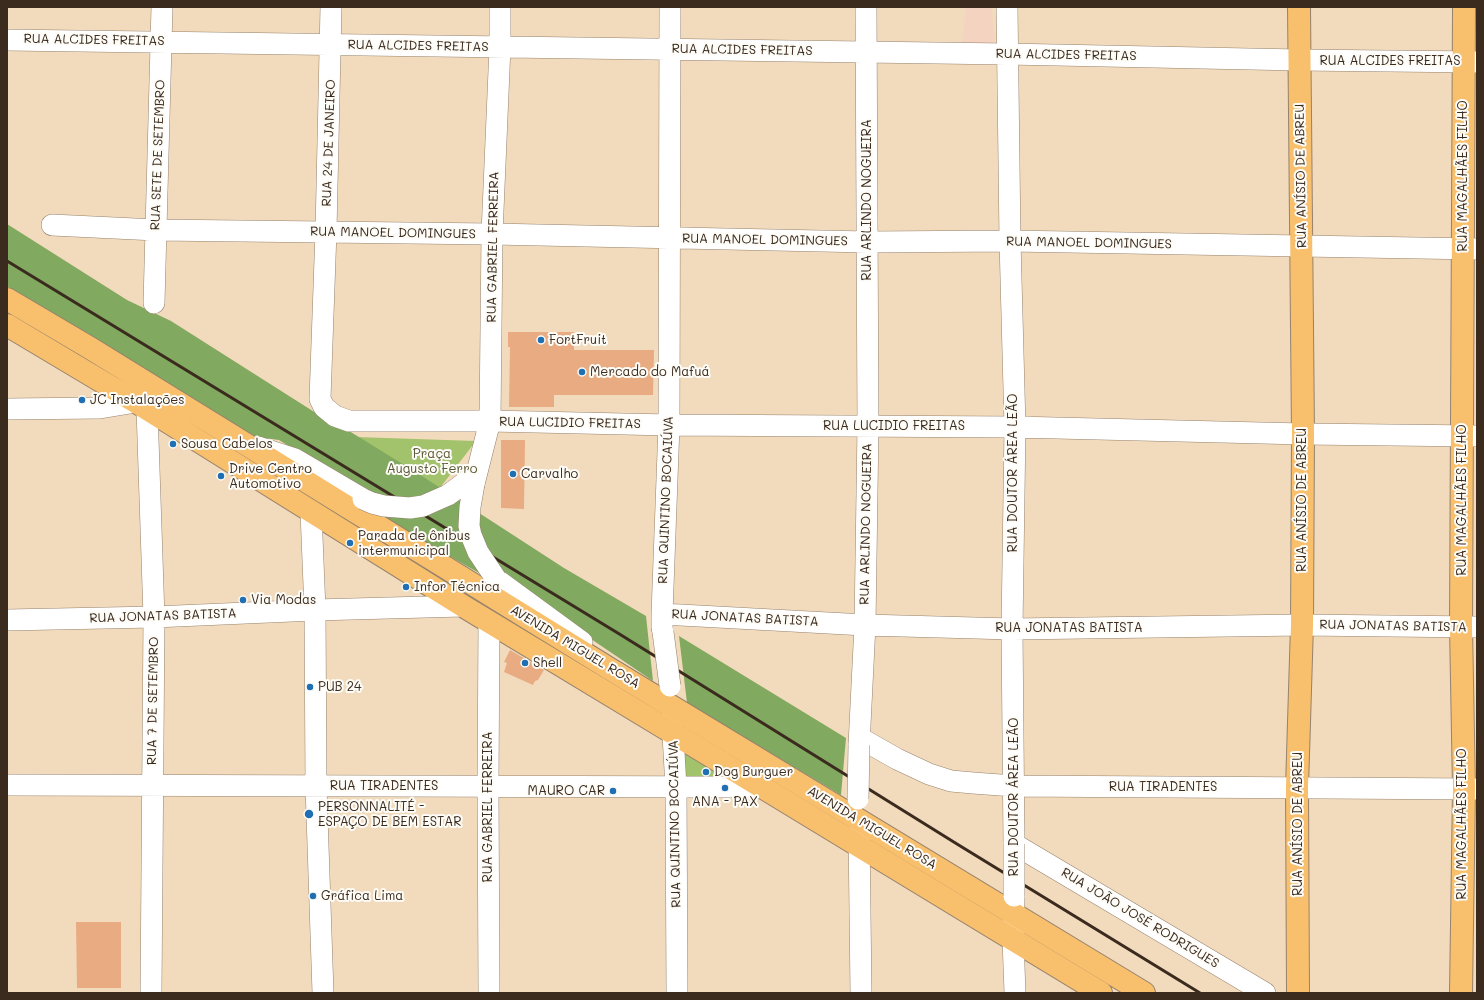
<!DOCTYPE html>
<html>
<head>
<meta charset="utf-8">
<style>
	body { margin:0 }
	#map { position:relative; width:1484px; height:1000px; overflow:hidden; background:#f2dbbc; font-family:Mali,sans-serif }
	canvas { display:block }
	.frame { position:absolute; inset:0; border:8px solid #3b2a1e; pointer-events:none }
</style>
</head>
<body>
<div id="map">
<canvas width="1484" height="1000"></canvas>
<div class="frame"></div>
</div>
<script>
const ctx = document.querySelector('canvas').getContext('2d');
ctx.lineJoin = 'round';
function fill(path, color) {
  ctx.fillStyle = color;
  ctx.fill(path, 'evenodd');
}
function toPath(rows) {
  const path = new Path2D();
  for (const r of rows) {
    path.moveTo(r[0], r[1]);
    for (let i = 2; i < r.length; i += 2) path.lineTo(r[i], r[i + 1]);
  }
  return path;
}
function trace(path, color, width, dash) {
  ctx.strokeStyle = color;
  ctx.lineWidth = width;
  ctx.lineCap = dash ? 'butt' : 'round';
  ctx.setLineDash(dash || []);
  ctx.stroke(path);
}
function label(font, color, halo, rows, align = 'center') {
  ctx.font = font + ' Mali,sans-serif';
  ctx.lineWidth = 4;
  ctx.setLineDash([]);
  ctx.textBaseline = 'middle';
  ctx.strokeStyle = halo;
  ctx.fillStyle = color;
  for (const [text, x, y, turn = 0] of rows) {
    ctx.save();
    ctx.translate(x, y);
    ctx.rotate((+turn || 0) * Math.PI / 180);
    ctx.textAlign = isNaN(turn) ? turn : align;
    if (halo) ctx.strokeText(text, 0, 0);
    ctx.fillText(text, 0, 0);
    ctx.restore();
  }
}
fill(toPath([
	[966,7,992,7,994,43,962,43],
	[1472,339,1477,339,1477,425,1471,425]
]), '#f4d3c0');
fill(toPath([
	[356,437,476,441,436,493],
	[685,752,723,775,722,778,682,780]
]), '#a2c36b');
fill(toPath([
	[7,224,127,300,171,321,319,415,341,426,422,476,564,568,646,616,653,681,513,586,497,572,479,573,374,513,371,497,279,440,256,437,7,286],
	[679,636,846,738,841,795,687,703]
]), '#81a95f');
fill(toPath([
	[508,332,574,332,574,350,654,350,653,395,554,395,554,407,509,407,510,347,508,347],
	[501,440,525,440,524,509,501,508],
	[510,650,544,670,538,680,535,681,533,685,504,672,507,663,504,662],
	[76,922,121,922,121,988,77,988]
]), '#e8ab82');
const minor = toPath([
	[331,7,326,231,320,399,324,407,335,416,349,421,490,421,669,425,1015,427,1303,434,1477,436],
	[1007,7,1010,241,1015,427,1012,629,1014,844,1265,993],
	[7,40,1007,54,1299,60,1477,62],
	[52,225,156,230,492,234,868,242,1010,241,1477,249],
	[154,303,162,7],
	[7,409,100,408,136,402],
	[147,409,154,617,151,993],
	[258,447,295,459,363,499],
	[474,484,490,421,492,234,500,47,500,7],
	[311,512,315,610,316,786,323,993],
	[496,579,582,642],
	[662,614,865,625,1012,629,1302,625,1477,627],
	[7,620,154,617,315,610,463,606],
	[662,628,662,614,669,425,670,7],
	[672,718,676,787,677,993],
	[860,738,897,759,929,774,951,781,973,783,1014,786,1477,789],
	[859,745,865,625,868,426,866,7],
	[7,785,761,787],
	[859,832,861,993],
	[1014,898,1013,939,1015,993],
	[489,993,488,786,489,622]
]);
const major = toPath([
	[7,299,90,348,610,669,1144,993],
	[7,325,136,402,463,606,673,733,1101,993],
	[1298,993,1297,787,1302,625,1303,434,1299,7],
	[1461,993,1464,789,1461,627,1464,7]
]);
trace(minor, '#96826d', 22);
trace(major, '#96826d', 24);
trace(minor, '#fff', 21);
trace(major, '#f8bf6c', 22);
trace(toPath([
	[7,261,621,635,957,844,1200,993]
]), '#3b2a1e', 3);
const minorBridge = toPath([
	[474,484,470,507,469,526,471,535,478,552,496,579],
	[363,499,372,503,384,506,410,508,423,506,448,495,467,481],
	[663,632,670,686],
	[858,799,859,745],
	[1014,896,1014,844]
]);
trace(minorBridge, '#96826d', 22, []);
trace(minorBridge, '#fff', 21);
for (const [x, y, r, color] of [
	[541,340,4,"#1f6fb2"],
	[582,372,4,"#1f6fb2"],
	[82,400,4,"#1f6fb2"],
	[173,444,4,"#1f6fb2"],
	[513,474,4,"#1f6fb2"],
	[221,476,4,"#1f6fb2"],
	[350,543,4,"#1f6fb2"],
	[406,587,4,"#1f6fb2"],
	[243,600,4,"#1f6fb2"],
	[525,663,4,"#1f6fb2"],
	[310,687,4,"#1f6fb2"],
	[706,772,4,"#1f6fb2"],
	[725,788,4,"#1f6fb2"],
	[613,791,4,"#1f6fb2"],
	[309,814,5,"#1f6fb2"],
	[313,896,4,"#1f6fb2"]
]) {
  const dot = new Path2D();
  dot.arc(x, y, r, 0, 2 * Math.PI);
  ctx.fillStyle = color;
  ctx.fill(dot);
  trace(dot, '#fdfcf7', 1.5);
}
label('13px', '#3b2a1e', '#fdfcf7', [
	["RUA ALCIDES FREITAS",94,40,1],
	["RUA ALCIDES FREITAS",418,46,1],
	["RUA ALCIDES FREITAS",742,50,1],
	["RUA ALCIDES FREITAS",1066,55,1],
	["RUA ALCIDES FREITAS",1390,61],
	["RUA 24 DE JANEIRO",329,143,-88],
	["RUA SETE DE SETEMBRO",158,155,-88],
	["RUA ANÍSIO DE ABREU",1301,176,-91],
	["RUA MAGALHÃES FILHO",1463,176,-90],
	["RUA ARLINDO NOGUEIRA",867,200,-90],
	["RUA MANOEL DOMINGUES",393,233,1],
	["RUA MANOEL DOMINGUES",765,240,1],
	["RUA MANOEL DOMINGUES",1089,243,1],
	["RUA GABRIEL FERREIRA",493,247,-89],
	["RUA LUCIDIO FREITAS",570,423,1],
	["RUA LUCIDIO FREITAS",894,426],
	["RUA DOUTOR ÁREA LEÃO",1013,473,-90],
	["RUA QUINTINO BOCAIÚVA",666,500,-88],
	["RUA ANÍSIO DE ABREU",1302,500,-90],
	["RUA MAGALHÃES FILHO",1462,500,-90],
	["RUA ARLINDO NOGUEIRA",866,524,-89],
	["RUA JONATAS BATISTA",163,616,-2],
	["RUA JONATAS BATISTA",745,618,3],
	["RUA JONATAS BATISTA",1393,626,1],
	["RUA JONATAS BATISTA",1069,628],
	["AVENIDA MIGUEL ROSA",575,647,31],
	["RUA 7 DE SETEMBRO",153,701,-89],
	["RUA TIRADENTES",384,786],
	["RUA TIRADENTES",1163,787],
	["RUA DOUTOR ÁREA LEÃO",1014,797,-90],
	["RUA GABRIEL FERREIRA",488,807,-90],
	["RUA QUINTINO BOCAIÚVA",675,824,-91],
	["RUA ANÍSIO DE ABREU",1298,824,-90],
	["RUA MAGALHÃES FILHO",1462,824,-90],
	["AVENIDA MIGUEL ROSA",872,828,31],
	["RUA JOÃO JOSÉ RODRIGUES",1140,918,31]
]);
label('13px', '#3b2a1e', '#fdfcf7', [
	["FortFruit",549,340],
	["Mercado do Mafuá",590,372],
	["JC Instalações",90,400],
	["Sousa Cabelos",181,444],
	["Drive Centro",229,469],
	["Automotivo",229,484],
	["Carvalho",521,474],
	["Parada de ônibus",358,536],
	["intermunicipal",358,551],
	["Infor Técnica",414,587],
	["Via Modas",251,600],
	["Shell",533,663],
	["PUB 24",318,687],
	["Dog Burguer",714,772],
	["MAURO CAR",605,791,"right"],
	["ANA - PAX",725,802,"center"],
	["PERSONNALITÉ -",318,807],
	["ESPAÇO DE BEM ESTAR",318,822],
	["Gráfica Lima",321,896]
], 'left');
label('13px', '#5a5835', '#fdfcf7', [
	["Praça",432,454],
	["Augusto Ferro",432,469]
]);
</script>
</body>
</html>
